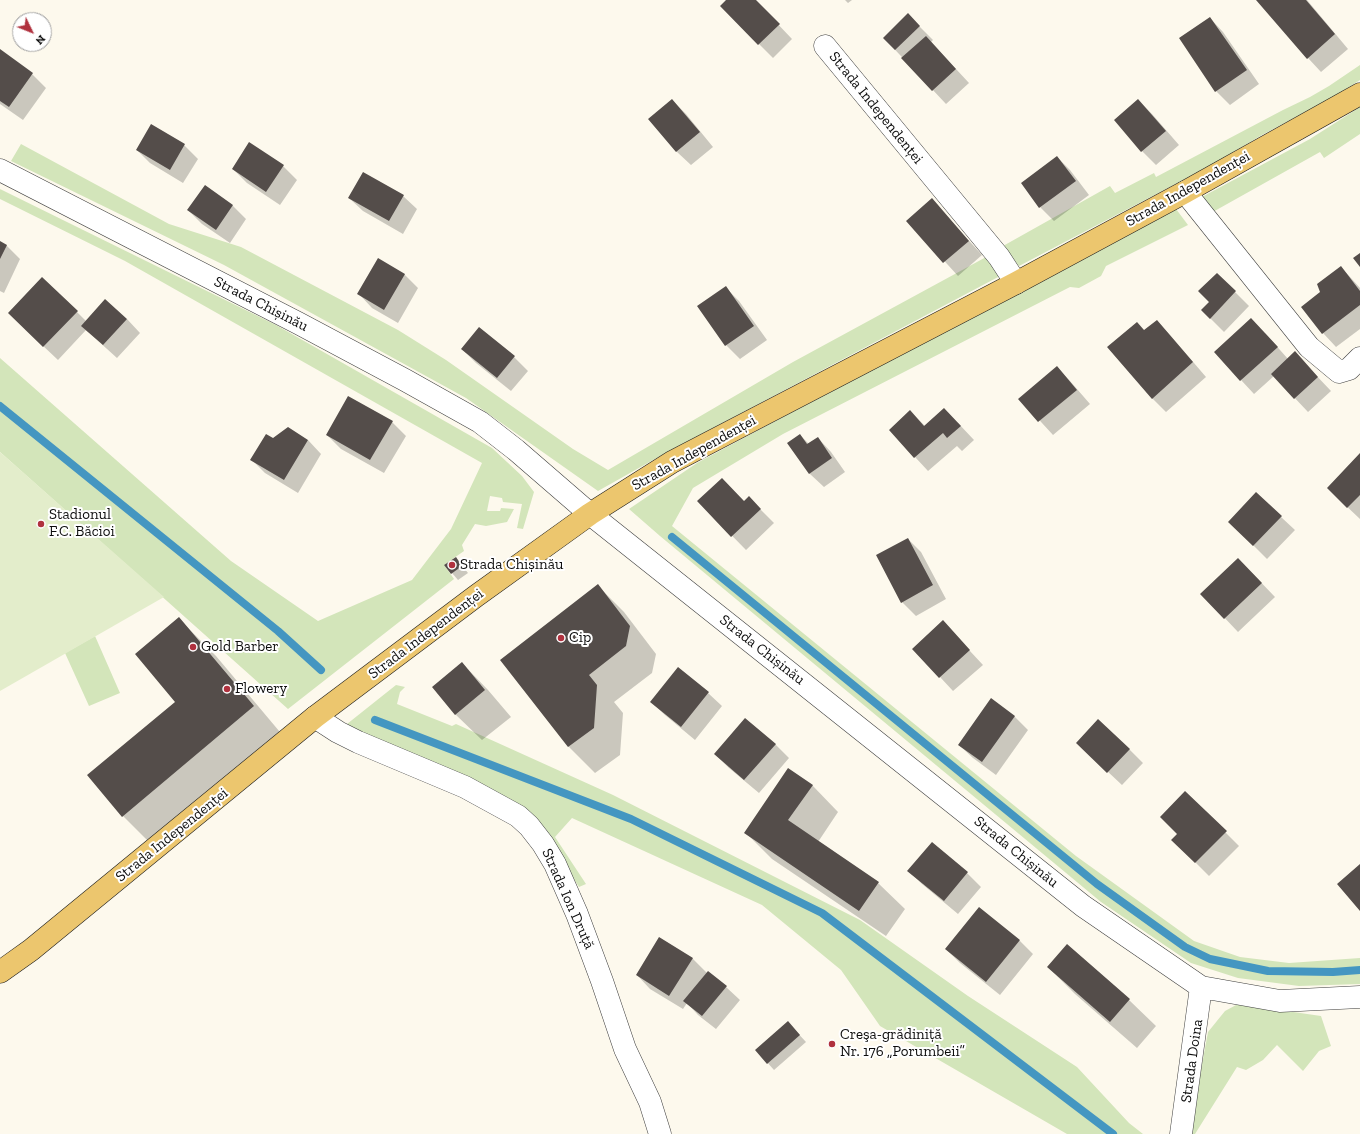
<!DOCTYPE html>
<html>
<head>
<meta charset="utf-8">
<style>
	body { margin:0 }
	#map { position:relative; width:1360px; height:1134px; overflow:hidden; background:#fdf9ed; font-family:"Zilla Slab",serif }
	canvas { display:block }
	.north { position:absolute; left:12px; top:12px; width:40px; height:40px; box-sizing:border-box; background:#fff; border:1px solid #9e9e9e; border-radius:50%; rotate:133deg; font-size:11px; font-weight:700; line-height:16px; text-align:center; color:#0c0c0c }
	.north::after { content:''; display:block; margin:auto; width:14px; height:18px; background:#b0313e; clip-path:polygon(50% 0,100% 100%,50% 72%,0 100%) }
</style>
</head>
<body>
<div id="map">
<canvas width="1360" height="1134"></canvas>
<div class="north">N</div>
</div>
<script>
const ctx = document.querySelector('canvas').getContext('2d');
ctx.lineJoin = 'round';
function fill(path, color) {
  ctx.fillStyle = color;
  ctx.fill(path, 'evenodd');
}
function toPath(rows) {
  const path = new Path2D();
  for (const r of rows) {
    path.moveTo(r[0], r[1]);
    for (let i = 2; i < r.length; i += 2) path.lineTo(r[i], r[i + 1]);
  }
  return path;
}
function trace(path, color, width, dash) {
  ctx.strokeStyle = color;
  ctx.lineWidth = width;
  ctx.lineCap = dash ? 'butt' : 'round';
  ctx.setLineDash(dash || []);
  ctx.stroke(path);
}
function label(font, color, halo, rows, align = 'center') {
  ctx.font = font + ' "Zilla Slab",serif';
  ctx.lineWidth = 4;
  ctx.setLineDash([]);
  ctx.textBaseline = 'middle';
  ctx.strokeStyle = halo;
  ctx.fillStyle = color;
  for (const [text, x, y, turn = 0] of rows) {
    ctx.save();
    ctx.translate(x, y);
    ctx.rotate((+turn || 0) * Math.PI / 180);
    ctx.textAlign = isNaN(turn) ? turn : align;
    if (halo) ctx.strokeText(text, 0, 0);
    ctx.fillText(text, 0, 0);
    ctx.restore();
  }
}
fill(toPath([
	[1360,65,1360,80,1335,96,1262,135,1206,168,1019,266,1003,246,1110,186,1115,193,1154,173,1156,177,1283,110,1310,97,1329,86],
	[1360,107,1360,134,1324,158,1320,152,1211,213,1200,198,1310,139],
	[21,144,169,224,241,247,398,330,446,360,573,449,608,470,793,362,988,256,1000,276,662,455,598,491,466,398,224,265,11,161],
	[0,189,276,325,492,448,522,476,534,492,523,529,517,528,522,504,503,502,502,498,490,496,487,511,500,511,501,508,514,509,507,522,486,526,475,524,462,545,464,551,444,565,454,579,288,709,0,452,0,358,231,561,318,621,412,580,451,529,482,463,125,261,0,199],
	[1176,209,1188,225,1106,266,1101,276,1079,288,1070,287,783,434,693,488,672,526,1076,856,1194,941,1240,957,1289,963,1360,958,1360,984,1299,986,1238,978,1191,963,1101,902,660,536,629,509,697,463,899,355],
	[95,636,120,693,89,706,65,653],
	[396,685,405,687,400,692,397,704,452,726,456,724,613,795,860,920,968,996,1077,1067,1129,1123,1143,1134,1067,1134,880,1026,841,970,762,905,572,818,555,837,586,884,579,887,545,834,356,731,347,724],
	[1238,1004,1321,1016,1331,1046,1319,1051,1303,1071,1277,1045,1263,1060,1246,1070,1237,1067,1195,1134,1189,1134,1208,1032,1225,1011]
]), '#d3e5ba');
fill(toPath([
	[0,452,164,597,0,691]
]), '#e3edcb');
fill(toPath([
	[727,0,755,0,792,39,773,58,721,6],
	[845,0,852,0,848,3],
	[1258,0,1307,0,1348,49,1321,72,1308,58],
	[908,15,933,40,931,42,969,83,946,104,884,38],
	[1210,18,1223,32,1259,84,1230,105,1216,91,1180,38],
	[0,51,32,74,46,88,23,120,0,104],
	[672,100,686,114,713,147,691,165,677,152,650,119],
	[1138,100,1152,114,1179,145,1156,165,1142,151],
	[184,145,198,159,183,183,150,163,137,150],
	[1057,157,1070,170,1089,195,1054,221,1040,207,1022,183],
	[283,166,297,180,280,205,247,183,233,169],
	[205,186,233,206,246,219,230,243,202,224,188,210],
	[403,196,417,209,403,234,363,211,349,198],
	[932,200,982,255,958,276,908,221],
	[0,242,6,245,20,259,4,293,0,291],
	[1341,267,1360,288,1360,329,1336,347,1323,333,1321,293],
	[404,274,418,288,398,323,372,308,359,294],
	[1217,274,1249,306,1224,332,1202,310,1210,302],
	[726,288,739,301,767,340,740,359,726,345],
	[77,312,86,321,127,319,140,333,117,358,86,330,58,360,23,327],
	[1157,321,1170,335,1206,377,1166,412,1152,398,1145,331],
	[1265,333,1288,359,1295,353,1331,391,1308,412,1274,376,1254,394,1241,380],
	[462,349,514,357,528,371,511,391,476,363],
	[1057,367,1070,381,1090,404,1053,435,1020,399],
	[910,411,925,426,958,423,974,440,962,451,957,446,928,471,890,430],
	[392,422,406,436,384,473,341,449,327,435],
	[800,435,809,444,818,438,831,452,845,472,824,487,810,474,789,444],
	[273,439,308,440,321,454,298,493,265,473,252,460],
	[1360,455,1360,519,1342,502],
	[749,498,774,523,746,550,699,502,744,502],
	[1281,517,1295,530,1267,559,1243,535],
	[908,539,921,552,946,599,916,616,902,602],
	[456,558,468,573,458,580,452,573],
	[1252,573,1275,597,1238,632,1202,594],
	[598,586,624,612,656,654,652,673,614,702,623,713,620,755,595,773,569,747,502,660],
	[179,619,216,656,290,744,160,853,123,816,176,702],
	[943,622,983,665,953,691,914,649],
	[462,663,488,690,511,717,482,740,455,714],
	[708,693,722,706,695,740,665,715,651,702],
	[1014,716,1028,730,996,775,973,758,959,745],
	[775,744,789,758,759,793,729,768,715,754],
	[1129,749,1143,763,1122,785,1091,756],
	[812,785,838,812,818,842,878,883,905,909,886,936,772,859,745,832],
	[1185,792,1239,846,1209,876,1173,840,1178,834],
	[909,871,967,873,981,887,958,914,922,884],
	[660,938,693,959,707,973,726,987,740,1000,716,1029,698,1015,687,1003,683,1009,650,989,637,975],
	[1020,941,1033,954,1000,995,960,963,946,949],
	[1067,946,1129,1000,1156,1026,1137,1048,1075,994,1048,967],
	[794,1029,806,1042,774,1070,756,1050]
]), '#0003');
trace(toPath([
	[0,406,278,631,321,670],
	[672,537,1097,884,1185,947,1210,959,1268,971,1333,972,1360,970],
	[375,720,631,819,822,913,1113,1134]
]), '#4496c1', 8);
fill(toPath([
	[726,0,756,0,780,24,758,45,720,6],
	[1256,0,1306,0,1335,34,1307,59],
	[908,13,920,26,895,50,883,38],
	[1210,17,1247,70,1215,92,1179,38],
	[926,36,956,69,932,91,901,58],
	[0,49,33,73,9,107,0,101],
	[672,99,700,132,676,152,648,119],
	[1138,99,1166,131,1141,152,1114,120],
	[151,124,185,144,170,170,136,150],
	[249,142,284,165,266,192,232,169],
	[1057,156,1076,181,1039,208,1021,183],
	[363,172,404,195,389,221,348,198],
	[205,185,233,205,216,230,187,210],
	[932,198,969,241,943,263,906,221],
	[0,241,7,245,0,259],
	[1360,253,1360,267,1353,258],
	[378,258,405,274,384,310,357,294],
	[1341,266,1360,291,1360,305,1322,334,1301,307,1320,292,1317,284],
	[1217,273,1236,291,1210,319,1201,310,1209,302,1198,291],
	[42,277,78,311,43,347,8,313],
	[726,286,754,326,725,346,697,306],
	[105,299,127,319,103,345,81,326],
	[1251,318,1278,347,1240,381,1214,352],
	[1157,320,1193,362,1152,399,1107,347,1137,322,1144,330],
	[479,327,515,356,497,378,461,349],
	[1295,351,1318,377,1294,399,1271,374],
	[1057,366,1077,390,1038,422,1018,399],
	[348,396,393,421,370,460,326,435],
	[944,408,961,426,947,438,943,433,914,458,889,430,910,410,924,426],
	[288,427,308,440,284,480,250,460,266,434,273,438],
	[800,434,807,444,818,437,832,458,809,474,787,443],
	[1360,453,1360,495,1347,508,1327,488],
	[722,478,744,501,749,496,761,509,731,537,697,501],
	[1256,492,1282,516,1253,546,1228,522],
	[908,538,933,585,901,603,876,555],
	[456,557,462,566,451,574,444,565],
	[1238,558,1262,583,1224,619,1200,594],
	[598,584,630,626,626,646,589,675,597,685,594,728,568,747,500,660],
	[179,617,254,706,122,817,87,775,175,702,135,654],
	[943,620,970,650,939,678,912,649],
	[462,662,485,690,455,715,432,687],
	[678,667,709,692,681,727,650,702],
	[991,698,1015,716,982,762,958,745],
	[745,718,776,744,744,780,714,754],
	[1098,719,1130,749,1107,773,1076,743],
	[788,768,813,785,788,820,879,882,859,911,744,833],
	[1185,791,1227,831,1195,863,1171,840,1177,834,1160,817],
	[932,842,968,872,944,901,907,871],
	[1360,864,1360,911,1337,884],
	[979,907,1020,940,986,982,945,949],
	[659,937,693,958,669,996,636,975],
	[1067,944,1130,999,1110,1022,1047,967],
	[708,971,727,986,702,1016,683,1001],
	[788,1021,800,1035,767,1064,755,1050]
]), '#544d4a');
const minor = toPath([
	[825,46,999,257,1016,283],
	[0,170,298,323,405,380,480,422,516,450,590,514,1083,906,1201,987,1280,1001,1360,997],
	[1185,192,1309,347,1339,372,1349,369,1360,358],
	[315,717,338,732,358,742,465,787,518,816,529,826,543,844,555,864,577,914,602,981,625,1049,650,1102,660,1134],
	[1181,1134,1201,987]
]);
const major = toPath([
	[0,972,31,950,315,717,476,596,590,514,672,462,1016,283,1185,192,1360,94]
]);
trace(minor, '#3f3f3f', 23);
trace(major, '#1d1d1d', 23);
trace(minor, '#fff', 22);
trace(major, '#ecc66e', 22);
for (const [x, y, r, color] of [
	[41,524,4,"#b0313e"],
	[452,565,4,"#b0313e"],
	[561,638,4,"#b0313e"],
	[193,647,4,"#b0313e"],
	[227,689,4,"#b0313e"],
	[832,1044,4,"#b0313e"]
]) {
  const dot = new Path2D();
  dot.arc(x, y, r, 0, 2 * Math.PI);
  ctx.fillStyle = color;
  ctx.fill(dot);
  trace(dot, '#fff', 1.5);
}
label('15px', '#0c0c0c', '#fff', [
	["Strada Independenței",876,108,51],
	["Strada Independenței",1188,189,-29],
	["Strada Chișinău",261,304,27],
	["Strada Independenței",694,453,-29],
	["Strada Independenței",426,634,-37],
	["Strada Chișinău",762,650,38],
	["Strada Independenței",172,835,-39],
	["Strada Chișinău",1016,852,39],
	["Strada Ion Druță",568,899,66],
	["Strada Doina",1192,1061,-82]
]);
label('15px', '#0c0c0c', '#fff', [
	["Stadionul",49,515],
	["F.C. Băcioi",49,532],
	["Strada Chișinău",460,565],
	["Cip",569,638],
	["Gold Barber",201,647],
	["Flowery",235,689],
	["Creşa-grădiniţă",840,1035],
	["Nr. 176 „Porumbeii”",840,1052]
], 'left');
</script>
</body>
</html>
